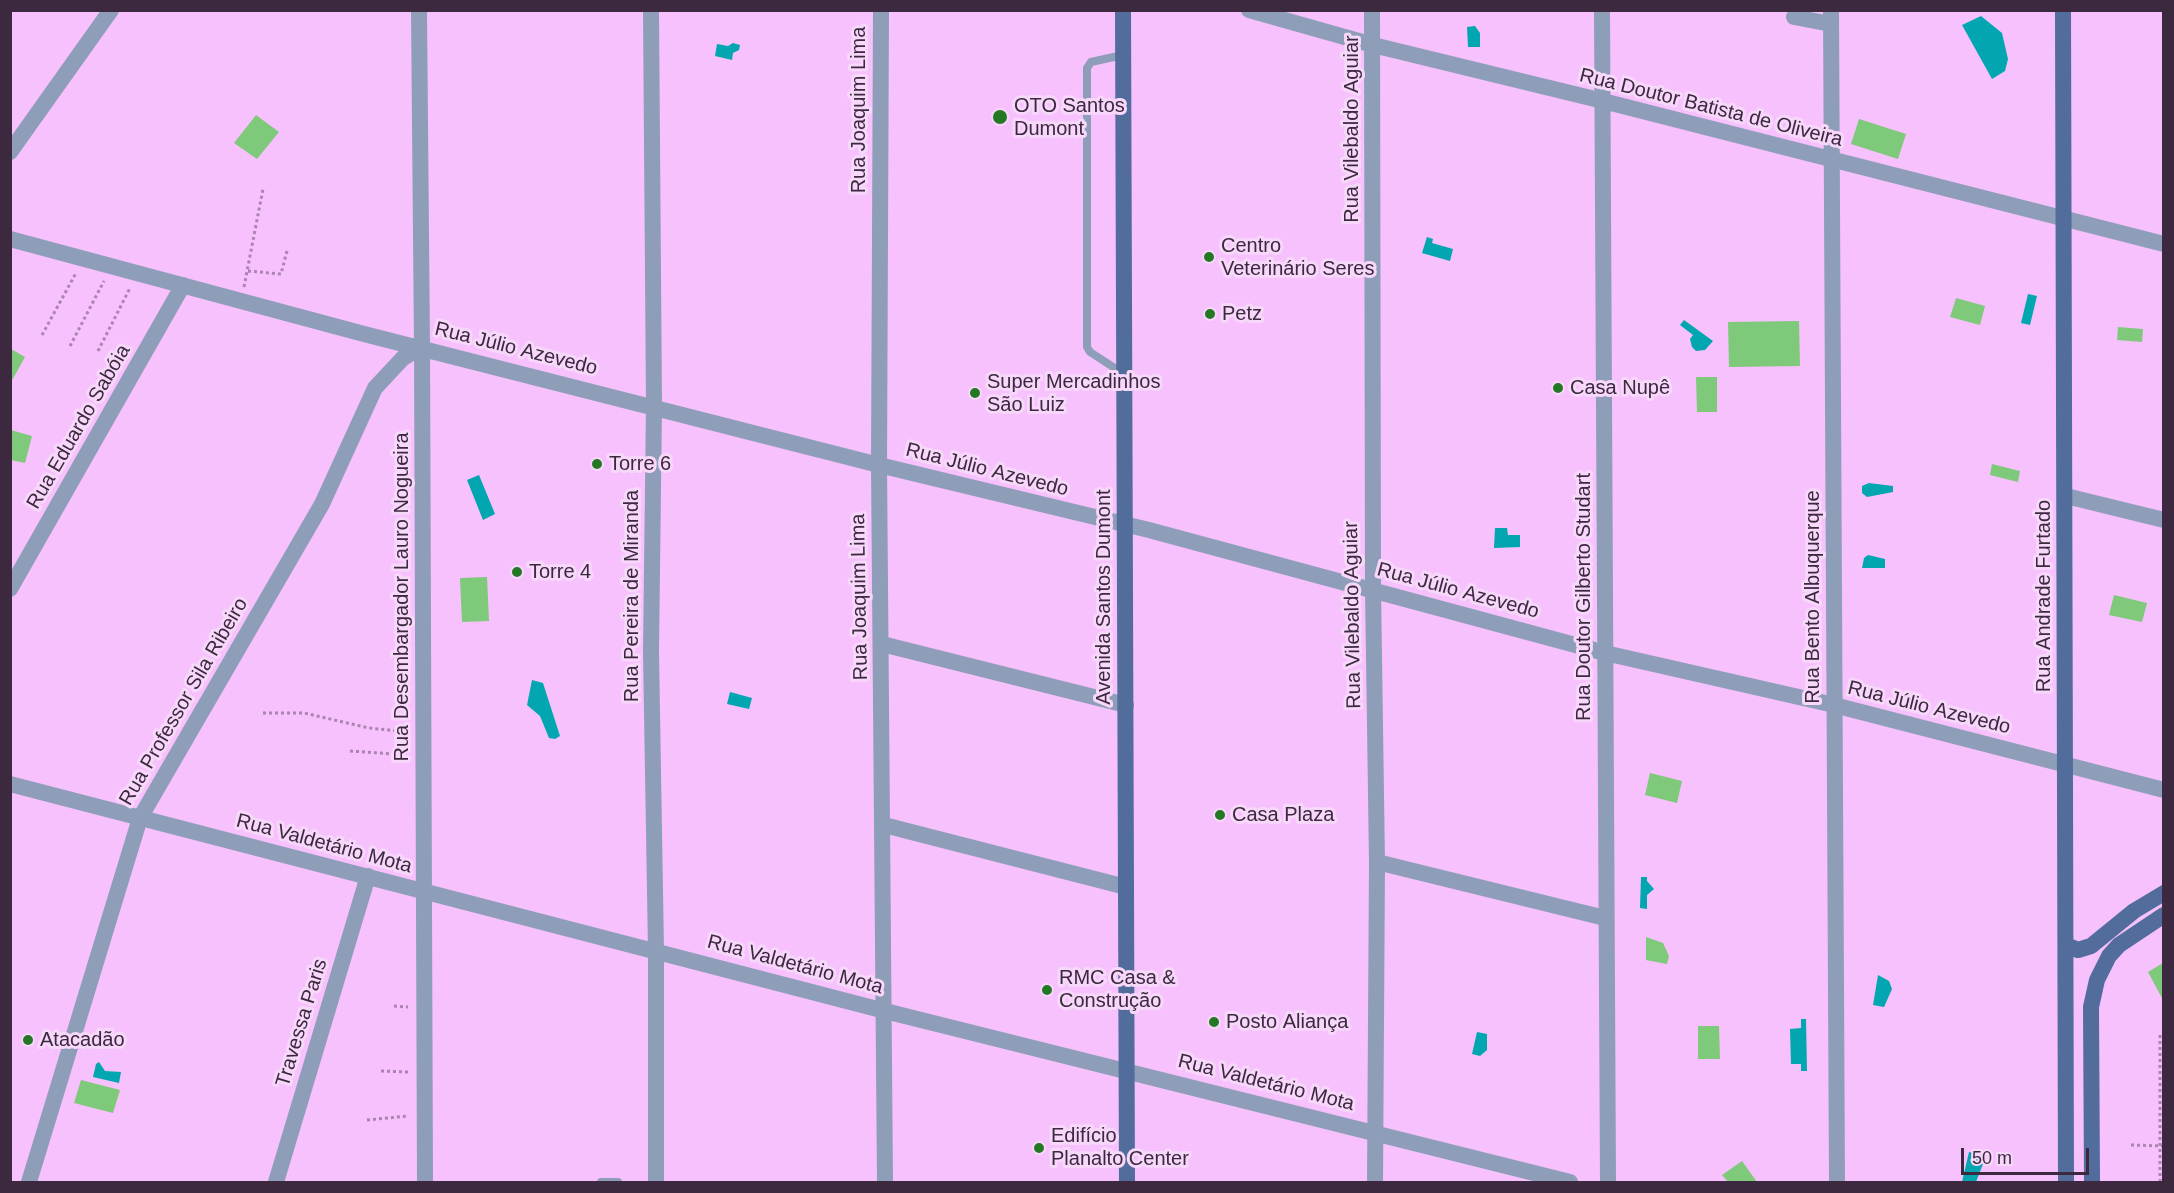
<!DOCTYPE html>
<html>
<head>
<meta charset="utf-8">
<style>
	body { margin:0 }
	#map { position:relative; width:2174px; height:1193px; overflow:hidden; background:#f6c1fc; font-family:Arial,sans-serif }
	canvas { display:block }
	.frame { position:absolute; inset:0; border:12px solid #3c283f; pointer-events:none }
	.scale { position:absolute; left:1961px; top:1148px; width:128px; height:27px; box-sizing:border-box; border:3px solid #3c283f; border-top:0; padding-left:8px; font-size:18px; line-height:21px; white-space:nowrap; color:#3c283f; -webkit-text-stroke:4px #f7d7fa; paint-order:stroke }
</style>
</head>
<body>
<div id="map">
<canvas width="2174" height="1193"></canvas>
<div class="frame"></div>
<div class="scale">50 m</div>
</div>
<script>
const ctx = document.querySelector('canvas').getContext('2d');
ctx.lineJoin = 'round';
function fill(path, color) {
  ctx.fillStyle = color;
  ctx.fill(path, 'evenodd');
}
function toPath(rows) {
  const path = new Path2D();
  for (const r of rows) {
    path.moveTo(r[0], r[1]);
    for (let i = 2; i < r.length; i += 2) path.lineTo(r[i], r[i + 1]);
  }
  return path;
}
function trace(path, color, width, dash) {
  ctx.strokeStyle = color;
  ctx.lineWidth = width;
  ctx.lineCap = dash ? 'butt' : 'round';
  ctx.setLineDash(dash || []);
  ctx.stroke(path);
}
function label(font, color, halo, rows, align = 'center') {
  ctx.font = font + ' Arial,sans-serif';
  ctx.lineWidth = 6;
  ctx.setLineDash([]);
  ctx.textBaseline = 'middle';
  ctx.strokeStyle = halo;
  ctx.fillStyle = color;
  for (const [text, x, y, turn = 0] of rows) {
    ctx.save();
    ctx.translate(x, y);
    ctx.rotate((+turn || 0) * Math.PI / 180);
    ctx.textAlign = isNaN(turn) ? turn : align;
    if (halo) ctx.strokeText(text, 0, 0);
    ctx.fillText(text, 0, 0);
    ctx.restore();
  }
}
fill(toPath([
	[256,115,279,132,257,159,234,143],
	[1859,119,1906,134,1898,159,1851,144],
	[1956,298,1985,306,1980,325,1950,317],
	[1799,321,1800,366,1729,367,1728,322],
	[2118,327,2143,329,2142,342,2117,340],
	[11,349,25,357,11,382],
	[1696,377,1717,377,1717,412,1697,412],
	[11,430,32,436,25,463,11,460],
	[1992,464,2020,471,2018,482,1990,475],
	[487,577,489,621,462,622,460,578],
	[2114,595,2147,603,2142,622,2109,615],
	[1650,773,1682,781,1677,803,1645,795],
	[1646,937,1663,943,1669,956,1667,964,1646,960],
	[2163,963,2163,1000,2148,972],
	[1698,1026,1719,1026,1720,1059,1698,1059],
	[81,1080,120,1090,113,1113,74,1103],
	[1742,1161,1757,1182,1728,1182,1722,1175]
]), '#7ec97a');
fill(toPath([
	[1981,16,2002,33,2008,59,2005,71,1992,79,1962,25],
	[1475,26,1480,33,1480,47,1468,47,1467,27],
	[733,43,740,45,739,50,733,53,732,60,715,56,717,44,728,46],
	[1427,237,1433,239,1432,243,1453,249,1450,261,1422,253],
	[2028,294,2037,296,2030,325,2021,323],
	[1684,320,1713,341,1705,350,1696,351,1692,347,1690,339,1693,335,1680,325],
	[479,475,495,514,483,520,467,480],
	[1869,483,1893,486,1893,492,1867,497,1862,493,1862,486],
	[1495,528,1507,528,1508,535,1520,535,1520,547,1494,548],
	[1868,555,1885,559,1885,568,1862,568,1864,558],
	[532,680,543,683,560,736,555,739,549,738,540,716,527,705],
	[730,692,752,698,749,709,727,704],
	[1641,877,1647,877,1647,881,1654,889,1647,895,1647,909,1640,908],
	[1878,975,1889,981,1892,989,1884,1007,1873,1005],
	[1801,1019,1806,1019,1807,1071,1801,1071,1801,1064,1791,1064,1790,1029,1801,1028],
	[1477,1032,1487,1034,1487,1050,1480,1056,1472,1054],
	[99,1062,105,1071,121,1072,119,1083,93,1077,96,1064],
	[1969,1152,1986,1156,1976,1182,1962,1182]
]), '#01a6b1');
trace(toPath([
	[248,271,281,274,287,251],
	[244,287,263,189],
	[42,335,76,273],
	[70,346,104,281],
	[98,351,130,288],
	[263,713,304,713,369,728,408,732],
	[350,751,408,755],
	[394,1006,408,1007],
	[381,1071,408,1072],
	[367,1120,408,1116],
	[2131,1145,2164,1146],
	[2160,1182,2160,1035,2164,1035]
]), '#ac84b0', 3, [3, 3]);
trace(toPath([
	[1123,55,1091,62,1087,68,1087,347,1090,352,1124,374],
	[601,1182,618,1182]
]), '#8e9db8', 8);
trace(toPath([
	[651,10,654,405,651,652,656,951,656,1182],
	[881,10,879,465,885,1182],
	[1249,10,1373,45,1603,101,2164,244],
	[1372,10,1373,589,1377,862,1375,1182],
	[1602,10,1608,1182],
	[1794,17,1831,24],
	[10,152,111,10],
	[10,239,364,334,879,465,1149,530,1605,653,1834,705,2164,790],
	[422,347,425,1182],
	[2066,496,2164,520],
	[10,589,183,285],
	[882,644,1126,705],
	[10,784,885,1011,1570,1182],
	[884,825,1126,887],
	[1377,862,1605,918],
	[276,1182,368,876]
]), '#8e9db8', 16);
trace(toPath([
	[1831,10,1837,1182],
	[29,1182,140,818,322,504,375,388,403,358,422,347,419,10]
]), '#8e9db8', 16);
trace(toPath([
	[1123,10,1127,1182],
	[2063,10,2066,1182],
	[2066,945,2078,950,2091,946,2134,911,2164,893],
	[2092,1182,2091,1007,2097,980,2109,956,2119,945,2164,915]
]), '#526c9c', 16);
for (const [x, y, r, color] of [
	[1000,117,8,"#247823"],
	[1209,257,6,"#247823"],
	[1210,314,6,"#247823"],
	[1558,388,6,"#247823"],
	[975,393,6,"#247823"],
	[597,464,6,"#247823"],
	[517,572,6,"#247823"],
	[1220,815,6,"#247823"],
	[1047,990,6,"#247823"],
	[1214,1022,6,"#247823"],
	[28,1040,6,"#247823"],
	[1039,1148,6,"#247823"]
]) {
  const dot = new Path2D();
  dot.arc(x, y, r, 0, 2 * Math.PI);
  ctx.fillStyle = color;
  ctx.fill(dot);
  trace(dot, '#f7d7fa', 2);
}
label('20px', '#3c283f', '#f7d7fa', [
	["OTO Santos",1014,106],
	["Dumont",1014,129],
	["Centro",1221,246],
	["Veterinário Seres",1221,269],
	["Petz",1222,314],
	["Super Mercadinhos",987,382],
	["São Luiz",987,405],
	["Casa Nupê",1570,388],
	["Torre 6",609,464],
	["Torre 4",529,572],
	["Casa Plaza",1232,815],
	["RMC Casa &",1059,978],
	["Construção",1059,1001],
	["Posto Aliança",1226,1022],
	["Atacadão",40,1040],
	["Edifício",1051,1136],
	["Planalto Center",1051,1159]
], 'left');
label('20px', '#3c283f', '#f7d7fa', [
	["Rua Doutor Batista de Oliveira",1711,108,14],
	["Rua Joaquim Lima",859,110,-90],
	["Rua Vilebaldo Aguiar",1352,129,-90],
	["Rua Júlio Azevedo",516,349,14],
	["Rua Eduardo Sabóia",79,427,-60],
	["Rua Júlio Azevedo",987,470,14],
	["Rua Júlio Azevedo",1458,591,15],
	["Rua Pereira de Miranda",632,596,-90],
	["Rua Andrade Furtado",2044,596,-90],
	["Rua Desembargador Lauro Nogueira",402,597,-90],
	["Rua Joaquim Lima",860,597,-91],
	["Avenida Santos Dumont",1104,597,-90],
	["Rua Doutor Gilberto Studart",1584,597,-90],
	["Rua Bento Albuquerque",1813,597,-90],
	["Rua Vilebaldo Aguiar",1353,615,-91],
	["Rua Professor Sila Ribeiro",184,702,-60],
	["Rua Júlio Azevedo",1929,708,14],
	["Rua Valdetário Mota",324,844,15],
	["Rua Valdetário Mota",795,965,15],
	["Travessa Paris",302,1023,-73],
	["Rua Valdetário Mota",1266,1083,14]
]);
</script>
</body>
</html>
